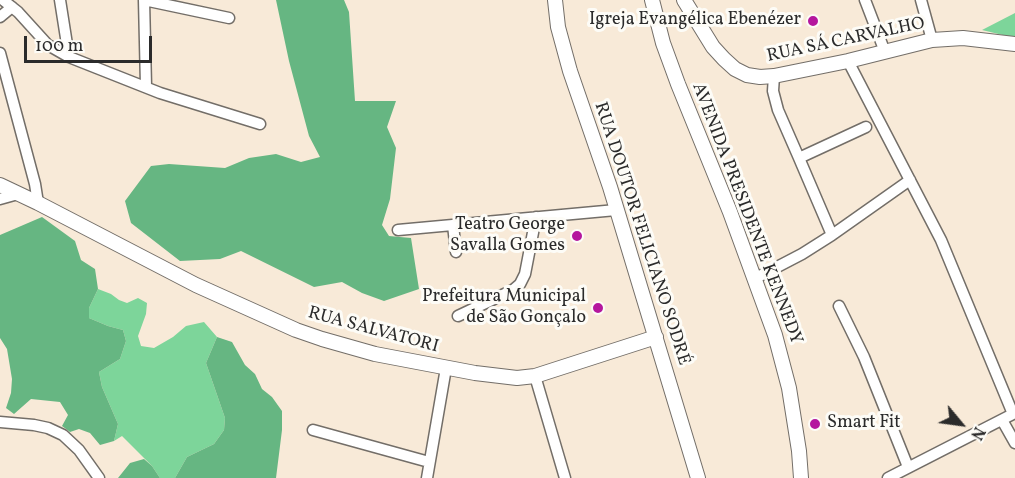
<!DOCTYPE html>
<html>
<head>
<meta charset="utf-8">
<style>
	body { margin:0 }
	#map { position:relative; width:1015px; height:478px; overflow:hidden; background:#f8ead8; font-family:Vollkorn,serif }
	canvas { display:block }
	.north { position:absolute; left:931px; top:394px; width:60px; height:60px; -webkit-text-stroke:4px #fdfcf7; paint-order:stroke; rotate:119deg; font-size:16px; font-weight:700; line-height:24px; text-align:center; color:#2b2b2b }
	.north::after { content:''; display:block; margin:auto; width:21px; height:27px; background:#2b2b2b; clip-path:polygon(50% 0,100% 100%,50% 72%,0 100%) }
	.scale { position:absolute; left:24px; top:36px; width:128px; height:27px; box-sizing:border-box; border:3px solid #2b2b2b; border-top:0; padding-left:8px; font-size:18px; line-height:21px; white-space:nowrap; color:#2b2b2b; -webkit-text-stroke:4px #fdfcf7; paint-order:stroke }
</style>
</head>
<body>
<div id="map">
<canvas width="1015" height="478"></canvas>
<div class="north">N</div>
<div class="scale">100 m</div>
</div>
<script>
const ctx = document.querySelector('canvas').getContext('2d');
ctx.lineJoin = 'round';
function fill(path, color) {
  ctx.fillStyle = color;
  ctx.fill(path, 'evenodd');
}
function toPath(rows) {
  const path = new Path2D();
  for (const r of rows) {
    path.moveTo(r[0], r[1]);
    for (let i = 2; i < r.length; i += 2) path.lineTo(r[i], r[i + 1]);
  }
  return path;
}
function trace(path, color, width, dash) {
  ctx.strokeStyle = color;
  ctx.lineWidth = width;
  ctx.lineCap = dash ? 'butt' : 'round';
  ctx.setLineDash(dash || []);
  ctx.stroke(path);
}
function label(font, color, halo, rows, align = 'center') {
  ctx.font = font + ' Vollkorn,serif';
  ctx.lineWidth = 6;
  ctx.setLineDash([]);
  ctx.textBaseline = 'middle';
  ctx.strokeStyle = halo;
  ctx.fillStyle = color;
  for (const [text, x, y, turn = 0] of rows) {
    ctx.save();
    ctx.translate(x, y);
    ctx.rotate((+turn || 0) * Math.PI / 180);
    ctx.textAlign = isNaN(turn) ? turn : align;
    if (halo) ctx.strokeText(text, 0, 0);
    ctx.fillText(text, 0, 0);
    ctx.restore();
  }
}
fill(toPath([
	[1015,13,1015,38,982,30],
	[98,289,111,294,119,300,127,303,138,298,147,303,146,314,138,336,141,346,154,348,173,337,186,326,204,322,217,337,206,363,225,418,224,430,214,444,187,457,175,478,160,478,152,466,122,436,114,441,118,424,102,387,99,372,120,359,126,341,123,330,108,326,89,318,89,308]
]), '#7dd59a');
fill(toPath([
	[276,0,344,0,349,12,355,101,396,101,387,127,396,148,390,199,382,225,389,236,411,238,419,289,384,301,362,293,342,282,314,287,241,251,220,259,180,261,131,223,125,201,151,166,169,164,225,168,249,158,276,154,301,162,320,157,309,136,289,61],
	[42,217,75,241,81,260,95,269,98,289,89,308,89,318,108,326,123,330,126,341,120,359,99,372,102,387,118,424,114,441,100,445,90,433,79,429,70,432,62,426,68,415,60,402,31,399,14,414,6,408,11,393,12,379,7,349,0,338,0,235],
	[217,337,232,342,245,365,255,374,262,389,272,397,282,411,282,430,276,478,175,478,187,457,214,444,224,430,225,418,206,363],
	[144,459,152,466,160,478,118,478,130,463]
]), '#66b682');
const minor = toPath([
	[3,0,18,12,48,45,69,57,160,93,260,124],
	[60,0,69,57],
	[144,0,229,18],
	[144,0,146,86],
	[865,0,885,52],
	[921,0,932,40],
	[0,17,12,7],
	[0,53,35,184,38,203],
	[848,61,941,240,1013,414],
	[774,76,773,91,778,110,799,158],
	[0,199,18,194],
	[453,225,456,252],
	[398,230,616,210],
	[832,235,910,180],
	[754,279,802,254,832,235,799,158,866,127],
	[839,306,864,357,908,467],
	[458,316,513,290,520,284,525,274,536,217],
	[535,376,565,478],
	[1002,420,1015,443],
	[0,422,34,425,48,428,63,435,79,450,99,478],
	[313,430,429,462],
	[427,478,446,368],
	[888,478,1015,413]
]);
const major = toPath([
	[555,0,558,27,570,71,610,187,698,478],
	[652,0,663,43,678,84,730,212,775,335,789,388,799,451,801,478],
	[684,0,713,47,724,59,735,69,747,75,760,77,774,76,848,61,932,40,963,38,1015,44],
	[0,185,38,203,196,285,296,330,322,339,375,354,475,373,517,378,535,376,656,337]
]);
trace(minor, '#736e68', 13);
trace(major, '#736e68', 16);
trace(minor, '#fff', 10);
trace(major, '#fff', 14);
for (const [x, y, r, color] of [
	[813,21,6,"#b5179e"],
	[577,236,6,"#b5179e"],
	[598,308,6,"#b5179e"],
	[815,424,6,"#b5179e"]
]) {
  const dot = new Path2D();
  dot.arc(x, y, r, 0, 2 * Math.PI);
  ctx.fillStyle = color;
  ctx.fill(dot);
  trace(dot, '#fdfcf7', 2);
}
label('18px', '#2b2b2b', '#fdfcf7', [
	["Igreja Evangélica Ebenézer",801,21],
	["Teatro George",565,226],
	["Savalla Gomes",565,247],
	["Prefeitura Municipal",586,298],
	["de São Gonçalo",586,319],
	["Smart Fit",827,424,"left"]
], 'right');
label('18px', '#2b2b2b', '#fdfcf7', [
	["RUA SÁ CARVALHO",846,41,-12],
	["AVENIDA PRESIDENTE KENNEDY",746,214,69],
	["RUA DOUTOR FELICIANO SODRÉ",641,234,72],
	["RUA SALVATORI",373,331,15]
]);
</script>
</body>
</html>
